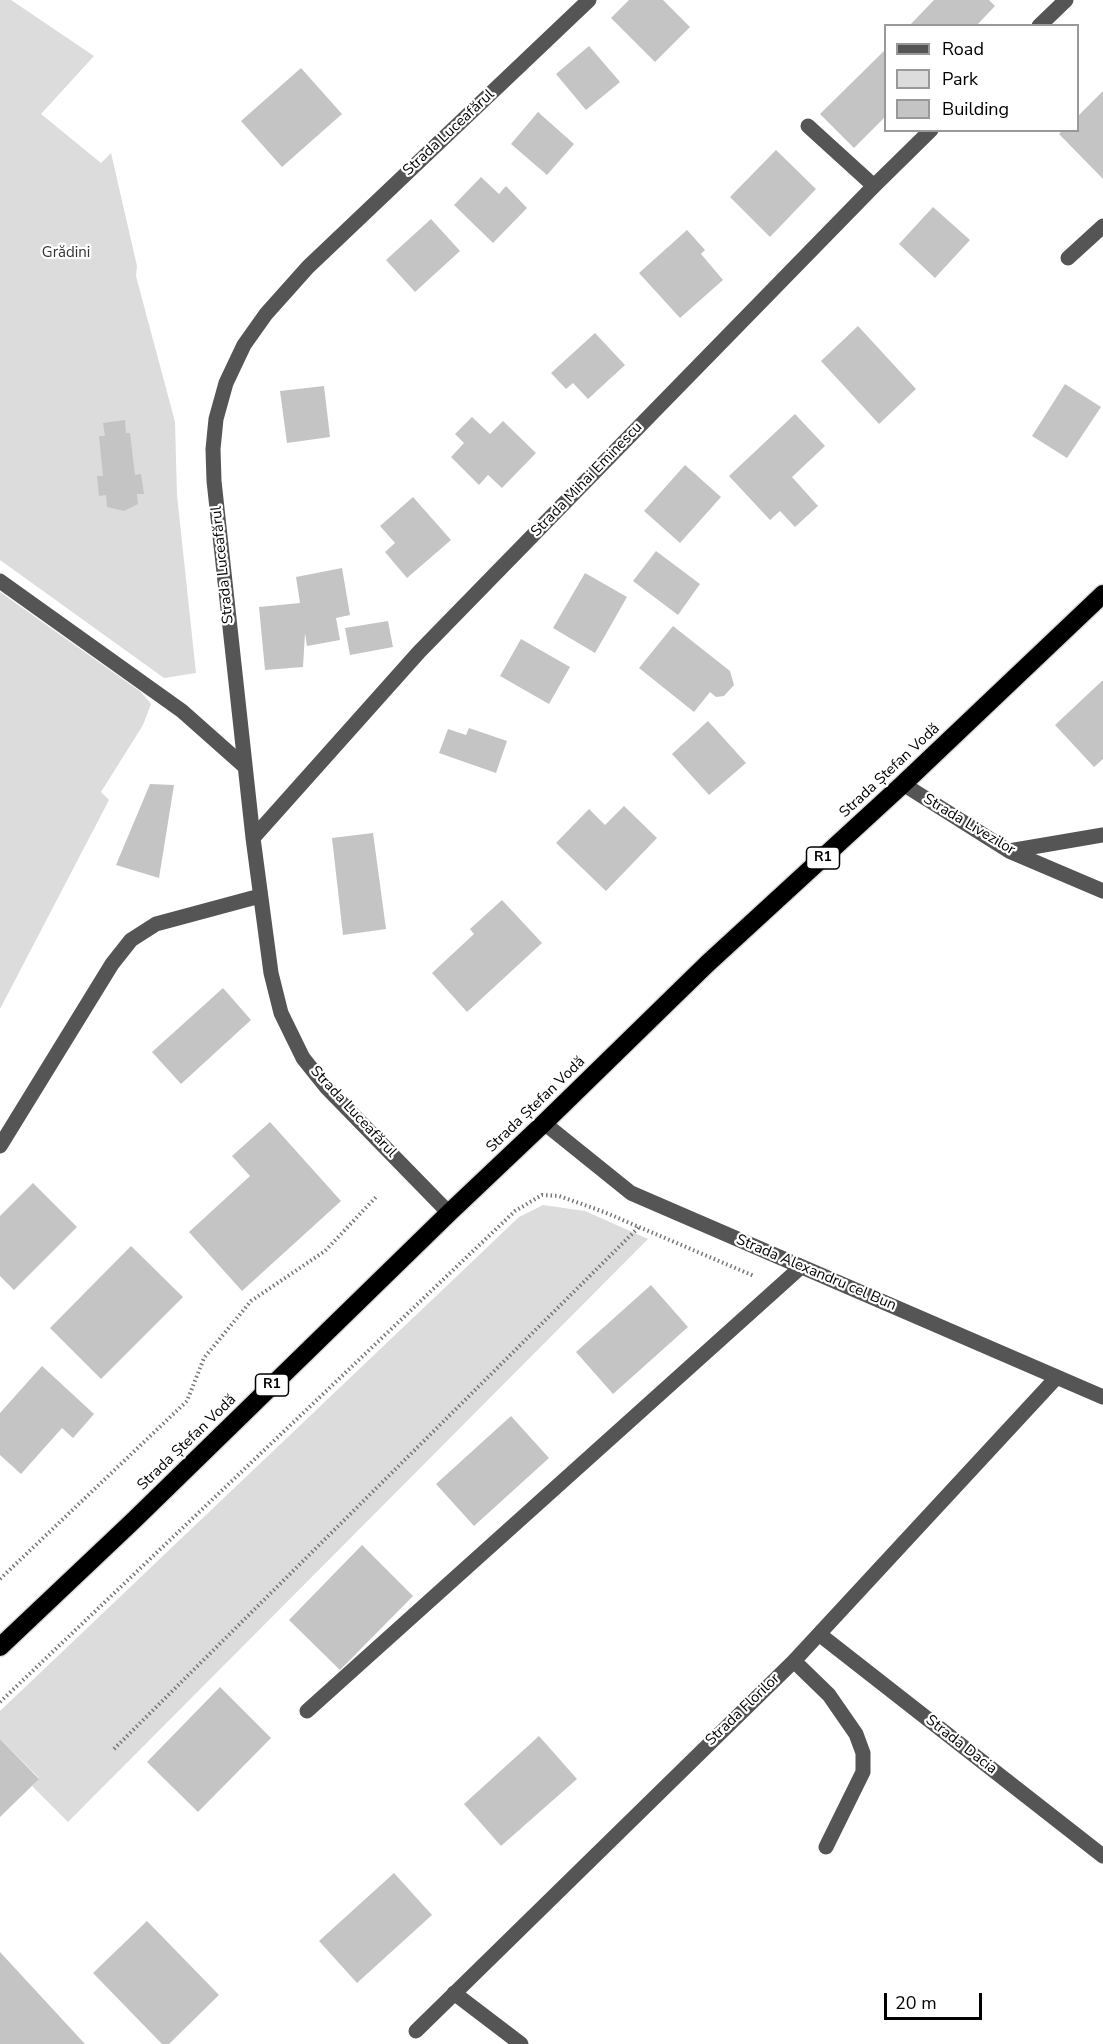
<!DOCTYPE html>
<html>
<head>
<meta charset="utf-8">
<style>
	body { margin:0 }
	#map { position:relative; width:1103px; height:2044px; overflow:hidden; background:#fff; font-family:"Nunito Sans",sans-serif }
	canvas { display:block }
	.legend { position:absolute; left:884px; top:24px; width:195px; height:108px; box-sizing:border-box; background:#fff; border:2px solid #999; margin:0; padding:8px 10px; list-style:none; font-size:18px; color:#000 }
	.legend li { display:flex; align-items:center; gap:12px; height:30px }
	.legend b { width:30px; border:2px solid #999 }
	.scale { position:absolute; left:884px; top:1993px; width:98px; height:27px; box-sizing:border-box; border:3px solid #000; border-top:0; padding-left:8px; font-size:18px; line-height:21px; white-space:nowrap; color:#000; -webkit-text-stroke:4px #fff; paint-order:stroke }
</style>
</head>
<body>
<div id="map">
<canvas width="1103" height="2044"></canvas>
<ul class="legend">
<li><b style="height:8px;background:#555"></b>Road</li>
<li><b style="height:16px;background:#dcdcdc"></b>Park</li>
<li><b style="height:16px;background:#c4c4c4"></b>Building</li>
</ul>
<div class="scale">20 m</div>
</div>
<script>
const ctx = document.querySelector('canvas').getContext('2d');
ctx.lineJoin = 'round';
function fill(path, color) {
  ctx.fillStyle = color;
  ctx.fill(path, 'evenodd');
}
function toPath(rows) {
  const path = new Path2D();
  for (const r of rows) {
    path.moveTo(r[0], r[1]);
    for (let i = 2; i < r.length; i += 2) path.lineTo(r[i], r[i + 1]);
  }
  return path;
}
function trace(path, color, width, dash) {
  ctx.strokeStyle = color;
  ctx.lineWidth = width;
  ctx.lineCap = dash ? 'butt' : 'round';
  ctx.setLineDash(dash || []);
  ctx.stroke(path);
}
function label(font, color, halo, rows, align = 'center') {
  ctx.font = font + ' "Nunito Sans",sans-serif';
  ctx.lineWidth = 4.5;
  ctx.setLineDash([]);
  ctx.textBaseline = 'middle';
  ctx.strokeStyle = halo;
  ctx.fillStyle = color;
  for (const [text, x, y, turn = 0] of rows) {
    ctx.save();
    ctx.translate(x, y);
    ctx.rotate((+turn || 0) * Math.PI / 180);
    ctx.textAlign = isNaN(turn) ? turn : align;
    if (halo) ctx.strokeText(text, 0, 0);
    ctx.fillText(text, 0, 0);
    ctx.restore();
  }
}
fill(toPath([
	[0,0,11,0,94,56,41,114,101,163,111,153,137,266,136,276,175,422,177,495,196,673,164,678,0,560],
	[0,592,141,692,151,704,143,725,101,792,109,800,0,1009],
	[543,1205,585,1211,648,1239,68,1822,32,1786,39,1778,0,1739,0,1711,519,1217]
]), '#dcdcdc');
fill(toPath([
	[629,0,663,0,690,27,655,62,611,18],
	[934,0,989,0,995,6,976,26,909,26],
	[589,46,620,82,586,110,556,74],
	[886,49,886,116,854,148,820,114],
	[301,68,342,114,282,167,241,121],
	[1103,91,1103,179,1059,134,1063,130,1078,130,1078,116],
	[538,112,574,144,547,175,511,144],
	[776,150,816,189,770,237,730,197],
	[481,177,499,194,506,186,527,208,493,243,454,205],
	[933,207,970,240,935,278,899,244],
	[431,219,460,251,415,292,386,260],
	[687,230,705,250,701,254,723,280,680,318,639,273],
	[858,326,916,389,879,424,821,361],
	[595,333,625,365,588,399,573,383,566,389,551,373],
	[1065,384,1101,407,1067,458,1032,436],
	[324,386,330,437,287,443,280,391],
	[795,414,825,446,792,477,818,506,795,527,780,511,770,520,729,476],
	[472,417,490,434,503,421,536,453,502,488,488,475,479,485,451,457,464,443,455,434],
	[125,420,126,433,130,433,135,475,141,474,144,494,137,494,138,504,124,511,107,507,106,495,99,496,97,476,103,476,99,436,105,436,103,423],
	[685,465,721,497,680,543,644,511],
	[413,497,451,540,407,578,385,552,395,543,380,526],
	[656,551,700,584,678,615,633,581],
	[342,568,350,615,336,618,340,640,307,646,305,633,303,667,265,670,259,607,300,603,296,577],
	[585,573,627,597,595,653,553,628],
	[388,621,393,647,350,655,345,628],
	[673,626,730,671,734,685,724,696,716,697,710,692,694,712,639,668],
	[521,639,570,667,549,704,500,676],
	[1103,680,1103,759,1094,767,1055,725],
	[708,721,746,763,709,795,672,754],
	[469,728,507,741,496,773,439,753,448,729,466,735],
	[150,784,174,785,159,878,116,865],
	[624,806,657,838,606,891,556,843,589,809,605,825],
	[373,833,386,929,343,935,332,838],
	[502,900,542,943,467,1012,432,973,474,934,470,929],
	[223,988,251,1020,181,1084,152,1052],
	[270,1122,341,1201,242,1291,189,1232,250,1176,232,1156],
	[33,1183,77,1227,14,1290,0,1276,0,1216],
	[131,1246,183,1297,101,1379,50,1328],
	[651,1285,688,1327,613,1394,576,1352],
	[42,1366,94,1414,73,1438,62,1428,21,1474,0,1455,0,1413],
	[511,1416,549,1458,474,1526,436,1484],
	[362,1545,413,1596,340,1670,289,1620],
	[220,1687,271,1738,198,1812,147,1762],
	[539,1736,577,1779,501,1846,464,1804],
	[0,1739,39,1779,0,1817],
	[394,1873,432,1915,357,1983,319,1941],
	[147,1921,219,1995,169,2044,162,2044,93,1973],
	[0,1952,85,2044,0,2044]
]), '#c4c4c4');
const highway = toPath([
	[0,1647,132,1522,449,1213,544,1123,707,964,903,784,1103,594]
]);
trace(highway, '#dbdbdb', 21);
trace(toPath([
	[0,1579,187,1401,204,1358,251,1301,325,1251,376,1197],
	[0,1702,515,1211,542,1195,559,1196,604,1212,754,1276],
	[114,1749,639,1227]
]), '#777', 4, [1.5, 3]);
trace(toPath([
	[1039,26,1066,0],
	[808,126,874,186],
	[1068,258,1103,226],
	[0,581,182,711,244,766],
	[903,784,1009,851,1103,891],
	[253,838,419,652,874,186,931,130],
	[1009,851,1103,835],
	[544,1123,631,1193,1103,1397],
	[0,1146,112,964,131,940,156,924,260,896],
	[449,1213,327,1088,303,1058,281,1013,271,973,253,838,214,481,213,449,216,419,226,383,244,345,266,314,308,267,589,0],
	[819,1634,1103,1856],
	[794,1661,829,1695,856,1734,863,1753,863,1772,826,1847],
	[307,1711,801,1267],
	[454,1993,521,2044],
	[416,2031,794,1661,1057,1377]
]), '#555', 15);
trace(highway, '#000', 18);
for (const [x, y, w] of [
	[823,858,33],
	[272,1385,33]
]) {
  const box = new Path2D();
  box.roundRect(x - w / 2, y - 11, w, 22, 4.5);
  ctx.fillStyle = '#fff';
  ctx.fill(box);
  trace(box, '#000', 1.5);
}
label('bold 14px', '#000', null, [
	["R1",823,858],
	["R1",272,1385]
]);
label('15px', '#000', '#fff', [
	["Strada Luceafărul",449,133,-43],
	["Strada Mihai Eminescu",587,480,-46],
	["Strada Luceafărul",223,565,-96],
	["Strada Ștefan Vodă",890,771,-43],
	["Strada Livezilor",969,825,31],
	["Strada Ștefan Vodă",536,1105,-44],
	["Strada Luceafărul",353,1112,47],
	["Strada Alexandru cel Bun",816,1273,23],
	["Strada Ștefan Vodă",187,1443,-44],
	["Strada Florilor",743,1710,-44],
	["Strada Dacia",961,1745,38]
]);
label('15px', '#333', '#fff', [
	["Grădini",66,253]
]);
</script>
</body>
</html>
